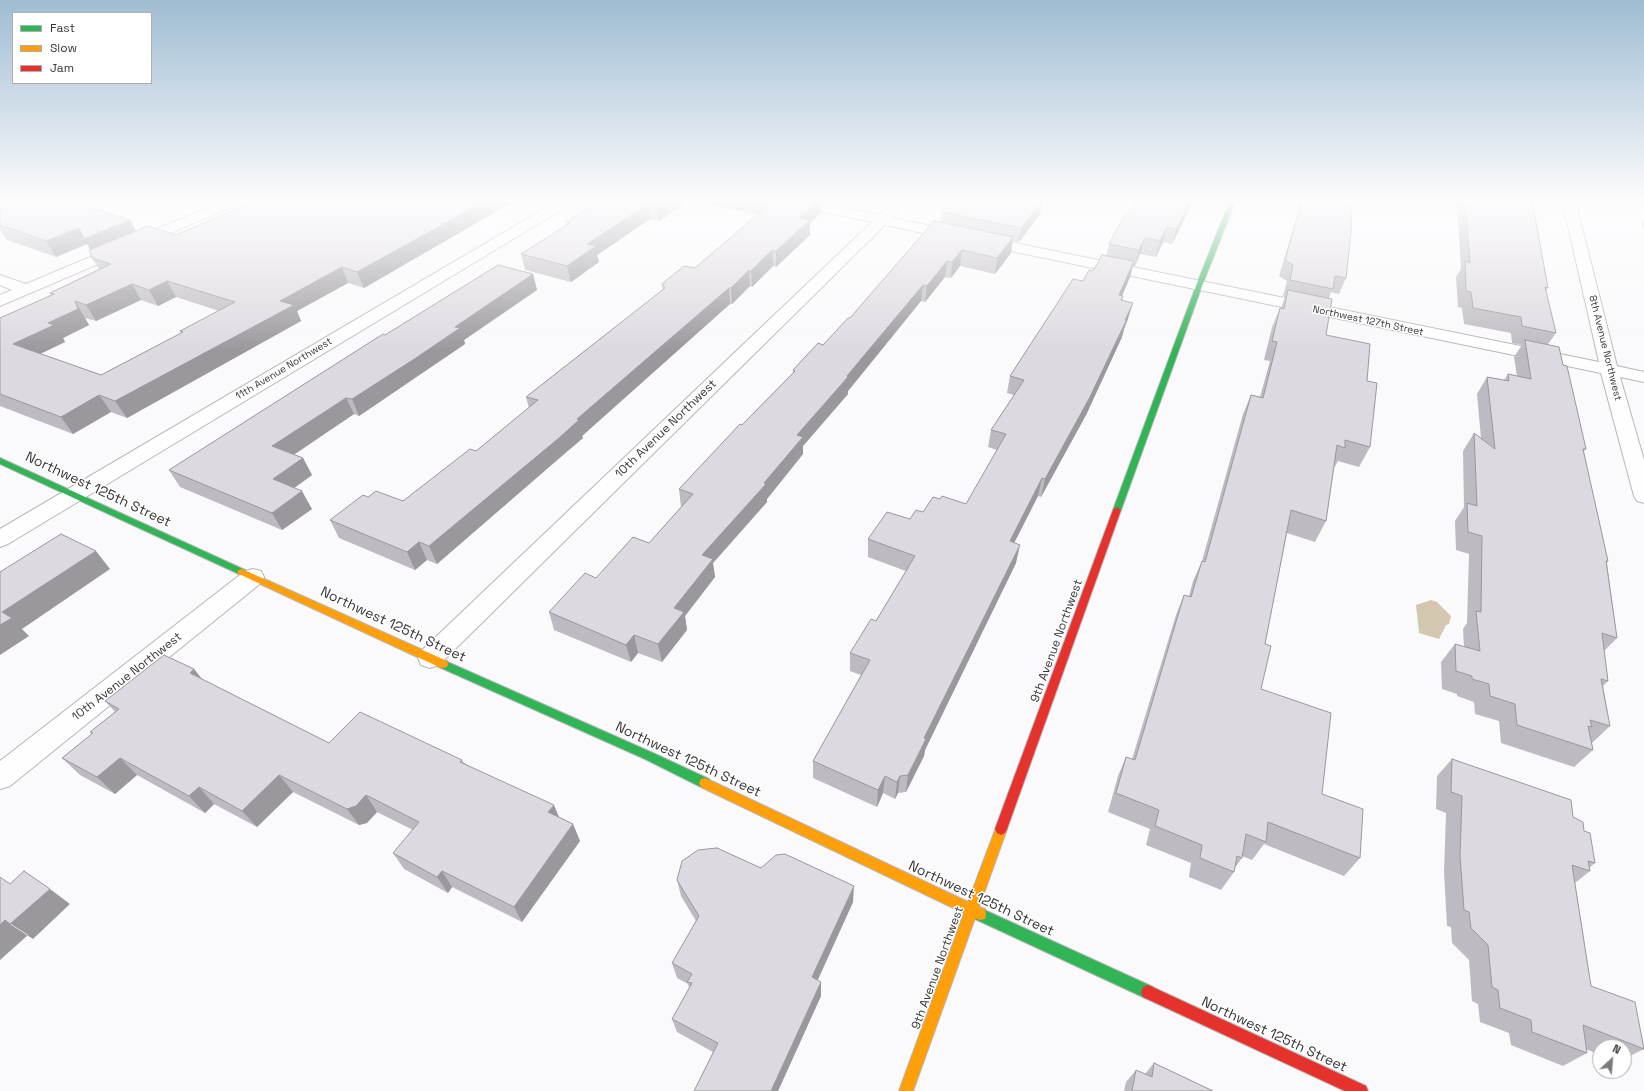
<!DOCTYPE html>
<html>
<head>
<meta charset="utf-8">
<style>
	body { margin:0 }
	#map { position:relative; width:1644px; height:1091px; overflow:hidden; background:#faf9fb; font-family:"Space Grotesk",sans-serif }
	canvas { display:block }
	.legend { position:absolute; left:12px; top:12px; width:140px; height:72px; box-sizing:border-box; background:#fff; border:1px solid #afaeaf; margin:0; padding:5px 7px; list-style:none; font-size:12px; color:#363537 }
	.legend li { display:flex; align-items:center; gap:8px; height:20px }
	.legend b { width:20px; border:1px solid #afaeaf }
	.north { position:absolute; left:1592px; top:1039px; width:40px; height:40px; box-sizing:border-box; background:#fff; border:1px solid #afaeaf; border-radius:50%; rotate:26deg; font-size:11px; font-weight:700; line-height:16px; text-align:center; color:#363537 }
	.north::after { content:''; display:block; margin:auto; width:14px; height:18px; background:#7b7a7c; clip-path:polygon(50% 0,100% 100%,50% 72%,0 100%) }
</style>
</head>
<body>
<div id="map">
<canvas width="1644" height="1091"></canvas>
<ul class="legend">
<li><b style="height:5px;background:#30b455"></b>Fast</li>
<li><b style="height:5px;background:#ff9f0a"></b>Slow</li>
<li><b style="height:5px;background:#e5322d"></b>Jam</li>
</ul>
<div class="north">N</div>
</div>
<script>
const ctx = document.querySelector('canvas').getContext('2d');
ctx.lineJoin = 'round';
function fill(path, color) {
  ctx.fillStyle = color;
  ctx.fill(path, 'evenodd');
}
function toPath(rows) {
  const path = new Path2D();
  for (const r of rows) {
    path.moveTo(r[0], r[1]);
    for (let i = 2; i < r.length; i += 2) path.lineTo(r[i], r[i + 1]);
  }
  return path;
}
function trace(path, color, width, dash) {
  ctx.strokeStyle = color;
  ctx.lineWidth = width;
  ctx.lineCap = dash ? 'butt' : 'round';
  ctx.setLineDash(dash || []);
  ctx.stroke(path);
}
function label(font, color, halo, rows, align = 'center') {
  ctx.font = font + ' "Space Grotesk",sans-serif';
  ctx.lineWidth = 3;
  ctx.setLineDash([]);
  ctx.textBaseline = 'middle';
  ctx.strokeStyle = halo;
  ctx.fillStyle = color;
  for (const [text, x, y, turn = 0] of rows) {
    ctx.save();
    ctx.translate(x, y);
    ctx.rotate((+turn || 0) * Math.PI / 180);
    ctx.textAlign = isNaN(turn) ? turn : align;
    if (halo) ctx.strokeText(text, 0, 0);
    ctx.fillText(text, 0, 0);
    ctx.restore();
  }
}
fill(toPath([
	[1431,600,1437,602,1451,616,1449,624,1446,625,1439,639,1419,633,1416,605]
]), '#d3c7b0');
const street = toPath([
	[226,200,243,200,241,203,0,306,0,295,12,290,0,285,0,275,26,284,226,200],
	[559,200,575,200,573,203,8,544,0,547,0,529,559,200],
	[779,200,804,200,879,215,896,200,909,200,892,218,1599,362,1562,200,1575,200,1617,366,1644,372,1644,382,1620,377,1644,460,1644,503,1637,501,1634,496,1601,373,885,225,439,665,430,668,421,665,418,658,421,651,872,222,786,204,781,203,779,200],
	[253,569,261,571,264,577,261,583,10,786,0,789,0,761,245,571,253,569]
]);
const fast = toPath([
	[1230,200,1236,200,1202,286,1121,510,1117,513,1114,512,1113,510,1196,286,1230,200],
	[0,458,245,570,247,572,245,574,239,574,0,464,0,458],
	[443,660,653,753,709,779,711,783,709,787,705,788,701,787,645,759,439,667,438,664,439,661,443,660],
	[980,908,1153,987,1155,992,1153,997,1148,999,1143,997,975,919,974,914,975,909,980,908]
]);
const slow = toPath([
	[242,569,447,661,448,664,447,667,443,668,439,667,239,574,237,572,239,570,242,569],
	[705,778,968,902,997,825,1001,823,1005,825,1007,829,979,907,985,909,986,914,985,919,980,920,975,918,913,1091,899,1091,964,913,701,787,699,783,701,779,705,778]
]);
const jam = toPath([
	[1117,507,1121,510,1007,829,1005,833,1001,835,997,833,995,829,1113,510,1117,507],
	[1148,985,1366,1086,1368,1091,1345,1091,1143,997,1141,992,1143,987,1148,985]
]);
trace(street, '#b7b6b8', 2);
trace(fast, '#b7b6b8', 2);
trace(slow, '#b7b6b8', 2);
trace(jam, '#b7b6b8', 2);
fill(street, '#fefefe');
fill(fast, '#30b455');
fill(slow, '#ff9f0a');
fill(jam, '#e5322d');
fill(toPath([
	[0,200,13,201,84,204,84,205,130,220,136,231,176,235,516,200,364,288,348,283,297,311,301,321,127,418,111,412,73,434,0,406,0,318,52,295,50,293,99,269,92,258,91,250,87,244,56,257,7,240,0,230],
	[176,297,219,311,180,331,181,334,101,375,40,354,65,342,63,338,89,325,85,318,96,321,141,300,158,306],
	[606,200,835,200,831,204,821,202,821,213,810,223,810,235,776,267,773,266,752,287,750,286,732,304,730,304,582,436,583,438,563,455,437,564,427,560,415,570,339,538,330,520,368,497,403,501,476,451,529,408,526,397,663,290,662,284,695,268,758,215,690,200,659,221,650,219,597,255,599,262,571,282,525,270,521,254,567,225,566,222],
	[1299,200,1352,200,1346,278,1339,294,1331,292,1329,298,1326,335,1367,381,1370,447,1359,467,1338,461,1334,468,1326,521,1315,542,1287,533,1265,644,1261,689,1322,794,1360,858,1344,876,1264,844,1252,860,1242,856,1242,858,1234,869,1234,872,1221,890,1189,877,1191,863,1146,845,1150,829,1108,812,1118,776,1126,757,1132,759,1176,615,1184,595,1189,596,1193,581,1202,561,1243,414,1251,395,1260,397,1270,361,1264,360,1272,327,1280,308,1281,308,1285,297,1283,296,1287,281,1279,276,1293,229,1296,219],
	[1457,200,1532,200,1548,288,1546,291,1556,333,1548,344,1563,365,1586,449,1583,452,1608,561,1607,563,1617,638,1604,651,1608,681,1603,686,1610,726,1592,743,1593,750,1574,767,1501,743,1499,721,1475,714,1474,702,1457,696,1457,694,1442,689,1441,662,1455,644,1464,647,1463,629,1467,623,1469,554,1456,550,1455,521,1464,507,1463,451,1474,433,1481,438,1477,394,1487,377,1504,380,1508,374,1517,376,1514,357,1522,345,1512,343,1511,333,1464,324,1462,308,1458,307,1456,277,1461,269],
	[1190,208,1172,244,1163,242,1156,257,1140,254,1135,266,1133,266,1130,277,1122,296,1123,296,1122,301,1128,319,1124,329,1122,337,1086,415,1041,497,1038,496,1014,543,1016,563,925,750,924,756,906,792,898,793,895,799,883,793,877,807,813,778,813,761,861,675,850,671,850,653,876,621,906,571,868,557,868,539,923,512,940,499,966,504,997,450,988,447,991,430,1014,395,1007,393,1010,376,1083,281,1093,271,1106,256,1109,244,1131,212],
	[942,212,1040,214,1019,242,1013,241,1011,253,995,274,960,266,951,278,945,277,925,302,921,301,848,391,848,394,803,446,803,454,767,499,767,502,713,563,715,577,685,616,687,630,662,662,638,653,631,662,554,630,549,612,596,578,649,543,681,507,679,489,793,373,793,370,823,345,850,318,941,222],
	[1644,219,1644,230,1641,224],
	[533,274,537,290,464,340,465,344,359,416,354,414,294,455,303,458,312,475,294,488,312,509,282,530,180,487,169,470,385,335],
	[194,669,202,679,329,743,462,760,464,763,559,817,573,824,580,841,522,922,452,887,448,893,404,869,393,853,413,830,377,812,367,823,359,825,293,792,257,827,214,804,205,813,137,775,115,794,80,775,62,758,92,734,90,732,115,712,105,701],
	[1452,759,1573,817,1584,831,1595,863,1589,868,1590,871,1575,883,1591,986,1644,1049,1624,1059,1624,1047,1600,1047,1600,1055,1586,1049,1587,1053,1563,1066,1511,1045,1509,1033,1480,1022,1478,1004,1472,1001,1469,960,1452,943,1451,927,1447,926,1444,872,1446,813,1436,809,1437,776],
	[761,868,853,902,818,980,821,996,778,1091,694,1091,713,1052,677,1032,672,1019,689,988,688,984,677,978,672,963,696,921,681,896,677,880],
	[1154,1063,1213,1091,1124,1091,1126,1082,1136,1070,1145,1074]
]), '#bdbbc1');
fill(toPath([
	[4,200,13,200,14,218,4,203],
	[76,200,81,200,84,204,86,218,77,203],
	[487,200,516,200,364,288,357,272],
	[667,200,690,200,659,221,657,206],
	[819,200,821,200,821,213,810,223,810,235,776,267,776,251,799,218],
	[831,200,835,200,831,204],
	[1043,200,1040,214,1019,242,1021,228],
	[1191,200,1193,200,1190,208,1172,244,1176,229],
	[648,204,650,219,597,255,599,262,571,282,567,266,587,244],
	[130,220,138,235,93,254,87,244,56,257,46,241,79,228],
	[1167,227,1163,242,1156,257,1160,241],
	[1013,237,1011,253,995,274,997,258],
	[1145,238,1140,254,1135,266,1139,250],
	[772,250,773,266,752,287,751,271],
	[962,250,960,266,951,278,952,262],
	[947,261,945,277,925,302,927,286],
	[1134,261,1130,277,1115,312,1119,295],
	[342,267,348,283,297,311,301,321,127,418,115,401,280,301],
	[749,270,750,286,732,304,731,288],
	[533,274,537,290,464,340,465,344,359,416,352,399,455,327],
	[167,281,176,297,158,306,149,290],
	[132,284,141,300,96,321,86,305],
	[923,285,921,301,848,391,848,394,803,446,803,454,767,499,767,502,713,563,715,577,685,616,687,630,662,662,658,644,674,608,702,555,764,483,797,435],
	[729,288,730,304,582,436,583,438,563,455,437,564,429,546,577,419],
	[75,301,85,318,89,325,63,338,65,342,25,361,13,344,48,323],
	[1133,303,1128,319,1124,329,1122,337,1086,415,1041,497,1045,479,1125,320],
	[99,395,111,412,73,434,61,417],
	[346,398,354,414,281,463,272,446],
	[303,458,312,475,283,496,273,479],
	[1042,478,1038,496,1006,559,1010,541],
	[302,491,312,509,282,530,272,513],
	[419,542,427,560,415,570,407,552],
	[1020,545,1016,563,925,750,924,756,906,792,908,775,924,738],
	[96,551,110,569,22,629,29,636,0,655,0,625,2,612],
	[634,635,638,653,631,662,626,645],
	[194,669,208,687,190,673],
	[120,758,137,775,115,794,97,777],
	[279,775,293,792,257,827,242,811],
	[885,776,883,793,877,807,878,790],
	[900,776,898,793,895,799,897,782],
	[199,787,214,804,205,813,189,796],
	[366,795,377,812,367,823,359,825,347,809],
	[554,805,561,822,548,812],
	[573,824,580,841,522,922,514,907],
	[442,871,452,887,448,893,437,877],
	[854,886,853,902,812,992,812,977],
	[50,889,70,904,33,939,10,924],
	[5,920,28,935,0,960,0,925],
	[821,982,821,996,778,1091,771,1091]
]), '#9a989d');
const building = toPath([
	[0,200,4,200,4,203,22,200,76,200,77,203,130,220,84,239,79,228,46,241,0,225,0,200],
	[257,200,487,200,357,272,342,267,280,301,294,305,115,401,99,395,61,417,0,394,0,318,54,294,50,293,111,264,92,258,89,250,148,226,176,235,257,200],
	[167,281,235,302,180,331,183,332,101,375,13,344,54,325,48,323,78,309,75,301,86,305,132,284,149,290,167,281],
	[606,200,667,200,657,206,648,204,587,244,596,246,567,266,521,254,570,223,566,222,599,201,603,202,606,200],
	[754,200,819,200,799,218,810,220,776,251,772,250,751,271,749,270,731,288,729,288,577,419,579,420,559,438,429,546,419,542,407,552,330,520,363,495,368,497,376,491,403,501,470,449,476,451,538,400,526,397,665,288,662,284,684,266,695,268,771,203,754,200],
	[952,200,1043,200,1021,228,942,212,952,200],
	[1136,200,1191,200,1176,229,1167,227,1160,241,1145,238,1139,250,1109,244,1127,211,1131,212,1136,200],
	[1303,200,1352,200,1351,233,1346,278,1335,276,1333,289,1290,280,1293,265,1285,260,1298,214,1301,214,1303,200],
	[1465,200,1532,200,1548,288,1545,287,1556,333,1522,326,1521,317,1473,308,1471,292,1466,291,1465,261,1470,263,1465,200],
	[934,221,1013,237,997,258,962,250,952,262,947,261,927,286,923,285,847,376,848,377,797,435,803,437,764,483,766,484,702,555,713,559,674,608,684,612,658,644,634,635,626,645,549,612,585,573,596,578,633,537,649,543,693,494,679,489,740,424,742,425,795,371,793,370,818,343,823,345,848,318,850,318,934,221],
	[1102,255,1134,261,1119,295,1123,296,1121,300,1133,303,1125,320,1126,321,1090,397,1045,479,1042,478,1010,541,1020,545,924,738,926,739,908,775,900,776,897,782,885,776,878,790,813,761,870,660,850,653,871,619,876,621,915,556,868,539,887,512,910,519,916,510,923,512,933,497,940,499,942,496,966,504,1006,434,991,430,1024,380,1010,376,1073,279,1083,281,1089,270,1093,271,1102,255],
	[498,265,533,274,455,327,460,328,416,358,352,399,346,398,272,446,303,458,273,479,302,491,272,513,169,470,383,334,385,335,498,265],
	[1288,290,1332,299,1326,335,1370,344,1367,381,1377,383,1370,447,1345,440,1345,448,1337,445,1326,521,1291,510,1265,644,1271,646,1261,689,1331,713,1322,794,1363,809,1360,858,1268,822,1266,842,1246,834,1242,858,1237,856,1234,872,1200,858,1202,845,1155,826,1159,810,1116,793,1126,757,1135,760,1184,595,1191,597,1202,561,1205,562,1251,395,1263,398,1277,342,1272,341,1280,308,1284,309,1288,290],
	[1525,340,1559,347,1563,365,1567,366,1586,449,1583,449,1608,561,1606,561,1617,638,1602,633,1608,681,1601,679,1610,726,1590,720,1592,727,1588,726,1593,750,1517,725,1515,704,1490,696,1489,684,1472,679,1472,676,1456,671,1455,644,1480,651,1476,611,1481,612,1482,536,1468,532,1467,503,1477,506,1474,433,1495,449,1487,377,1509,381,1508,374,1531,379,1525,340],
	[61,534,96,551,2,612,12,618,0,625,0,572,61,534],
	[164,655,194,669,190,673,329,743,360,712,462,760,460,762,554,805,548,812,573,824,514,907,442,871,437,877,393,853,419,822,366,795,356,806,347,809,279,775,242,811,199,787,189,796,120,758,97,777,62,758,93,733,90,732,119,709,105,701,164,655],
	[1452,759,1571,800,1573,817,1583,822,1584,831,1590,833,1595,863,1588,861,1590,871,1572,865,1591,986,1635,1002,1644,1049,1583,1025,1587,1053,1532,1032,1531,1020,1500,1008,1498,990,1492,987,1488,945,1471,928,1469,912,1464,910,1460,856,1462,796,1451,792,1452,759],
	[717,848,761,868,776,855,785,854,854,886,812,977,821,982,771,1091,694,1091,718,1043,672,1019,692,983,687,982,692,974,672,963,699,916,677,880,682,861,698,850,717,848],
	[24,871,50,889,10,924,5,920,0,925,0,877,10,884,24,871],
	[1154,1063,1213,1091,1132,1091,1136,1070,1152,1077,1154,1063]
]);
fill(building, '#dcd9e0');
trace(building, '#9a989d', 1);
const sky = ctx.createLinearGradient(0, 0, 0, 352);
sky.addColorStop(0, '#9fbcd2');
sky.addColorStop(0.57, '#fdfcfd');
sky.addColorStop(1, '#fdfcfd00');
ctx.fillStyle = sky;
ctx.fillRect(0, 0, 1644, 352);
label('10px', '#363537', '#fff', [
	["Northwest 127th Street",1368,321,12],
	["8th Avenue Northwest",1605,348,76],
	["11th Avenue Northwest",284,369,-31]
]);
label('12px', '#363537', '#fff', [
	["10th Avenue Northwest",666,429,-44],
	["9th Avenue Northwest",1057,641,-70],
	["10th Avenue Northwest",127,677,-38],
	["9th Avenue Northwest",938,968,-70]
]);
label('14px', '#363537', '#fff', [
	["Northwest 125th Street",98,490,25],
	["Northwest 125th Street",393,625,25],
	["Northwest 125th Street",688,760,25],
	["Northwest 125th Street",981,899,25],
	["Northwest 125th Street",1274,1035,25]
]);
</script>
</body>
</html>
